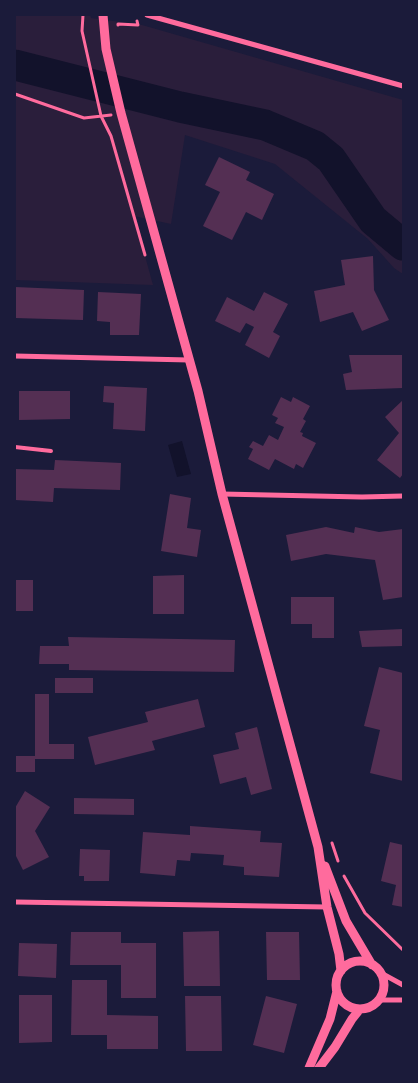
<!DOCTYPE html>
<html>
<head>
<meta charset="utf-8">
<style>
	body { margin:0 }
	#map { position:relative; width:418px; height:1083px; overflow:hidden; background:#1b1b3a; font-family:Bitter,serif }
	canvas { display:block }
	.frame { position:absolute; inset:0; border:16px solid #1b1b3a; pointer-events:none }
</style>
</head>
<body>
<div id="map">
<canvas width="418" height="1083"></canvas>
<div class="frame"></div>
</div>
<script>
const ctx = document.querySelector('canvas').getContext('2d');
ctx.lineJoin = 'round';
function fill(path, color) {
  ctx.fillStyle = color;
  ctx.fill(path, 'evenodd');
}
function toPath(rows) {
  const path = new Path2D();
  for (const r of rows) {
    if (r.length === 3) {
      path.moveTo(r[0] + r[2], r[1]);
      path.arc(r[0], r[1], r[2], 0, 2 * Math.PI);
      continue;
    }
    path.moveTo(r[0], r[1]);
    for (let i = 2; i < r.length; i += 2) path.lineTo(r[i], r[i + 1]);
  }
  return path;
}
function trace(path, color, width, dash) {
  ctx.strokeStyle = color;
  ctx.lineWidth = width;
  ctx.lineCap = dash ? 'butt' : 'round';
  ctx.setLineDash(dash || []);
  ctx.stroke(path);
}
fill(toPath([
	[15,15,90,15,91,18,142,25,403,100,403,274,394,268,368,239,275,164,185,135,171,224,134,216,153,285,15,280]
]), '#2a1e3b');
fill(toPath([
	[182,441,191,474,177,477,168,445]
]), '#12122b');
trace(toPath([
	[15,65,180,107,265,125,315,146,331,159,373,220,403,245]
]), '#12122b', 31);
fill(toPath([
	[219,157,250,172,246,180,274,194,262,220,246,212,232,240,203,226,220,192,205,185],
	[373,256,374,290,389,320,362,331,353,312,320,322,314,291,345,285,341,260],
	[15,287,84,290,83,320,15,318],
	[98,292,141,294,139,335,110,335,110,322,97,321],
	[264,292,288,304,273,332,280,336,269,358,245,345,254,327,246,323,240,333,215,321,227,297,254,311],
	[349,355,403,355,403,388,346,390,343,374,352,372],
	[104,386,147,388,145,431,113,429,114,403,103,402],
	[19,391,70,391,70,419,19,420],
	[281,397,291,402,293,397,310,406,303,419,306,421,300,432,303,433,302,436,316,443,303,468,296,464,294,469,275,459,269,470,248,459,253,449,249,447,253,441,263,446,269,435,278,440,284,427,275,423,278,418,272,415],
	[403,400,403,474,400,478,377,460,399,433,385,417],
	[55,460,121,463,120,490,54,488,53,502,15,500,15,469,54,470],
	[170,494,191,498,187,528,201,530,197,557,161,551],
	[326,527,354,533,355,527,379,532,403,529,403,553,402,554,403,597,383,600,375,560,326,554,291,561,286,535],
	[184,575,184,614,153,614,153,576],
	[15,580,33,580,33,611,15,611],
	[291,597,334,597,334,638,312,638,312,624,291,624],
	[403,629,403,646,362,647,359,631],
	[68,637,235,640,234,672,69,670,69,664,39,664,40,646,69,646],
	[379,667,403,673,403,781,370,773,380,730,364,726],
	[55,678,93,678,93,693,55,693],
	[35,694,49,694,49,744,74,744,74,759,35,759,35,772,15,772,15,756,35,756],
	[198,699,205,727,152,741,155,750,95,765,88,737,148,722,145,712],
	[257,727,272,789,251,795,246,777,220,784,213,755,239,749,235,733],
	[25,791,50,807,35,831,49,857,23,870,15,854,15,808],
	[74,798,134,799,134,815,74,814],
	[190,826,261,831,260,842,282,843,279,877,244,875,244,867,223,865,224,855,191,853,190,861,177,860,175,876,140,873,143,832,190,835],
	[390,842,403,845,403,907,392,905,396,885,381,881],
	[80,849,110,850,109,881,84,881,84,876,79,876],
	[219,931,220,986,184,986,183,932],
	[71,932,121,932,121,943,156,943,156,998,121,998,121,965,70,965],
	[266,932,299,932,300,980,267,980],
	[19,943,57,944,56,978,18,976],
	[72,980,107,980,107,1015,158,1016,158,1049,107,1049,107,1035,71,1035],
	[19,995,52,995,52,1042,19,1043],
	[185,996,221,996,222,1051,186,1051],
	[266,996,297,1004,284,1053,253,1045]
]), '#542f53');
trace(toPath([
	[83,15,82,31,101,116,111,136,145,255],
	[118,25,118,24,138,25,137,21],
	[15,94,84,118,111,115],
	[332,843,338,861],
	[344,876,365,913,403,950]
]), '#ff6b9d', 3);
trace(toPath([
	[15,447,51,451]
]), '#ff6b9d', 4);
trace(toPath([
	[147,15,403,86],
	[15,356,189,360],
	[222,494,362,497,403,496],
	[15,902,327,907],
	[381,973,403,985],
	[379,1000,403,1000]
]), '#ff6b9d', 5);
trace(toPath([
	[103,15,106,49,121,113,198,391,222,494,318,847,327,907,339,954,341,971],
	[325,866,346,921,372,965],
	[360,985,24],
	[309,1068,330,1019,337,991],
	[319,1068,335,1047,352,1019,360,1009]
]), '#ff6b9d', 9);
</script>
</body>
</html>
